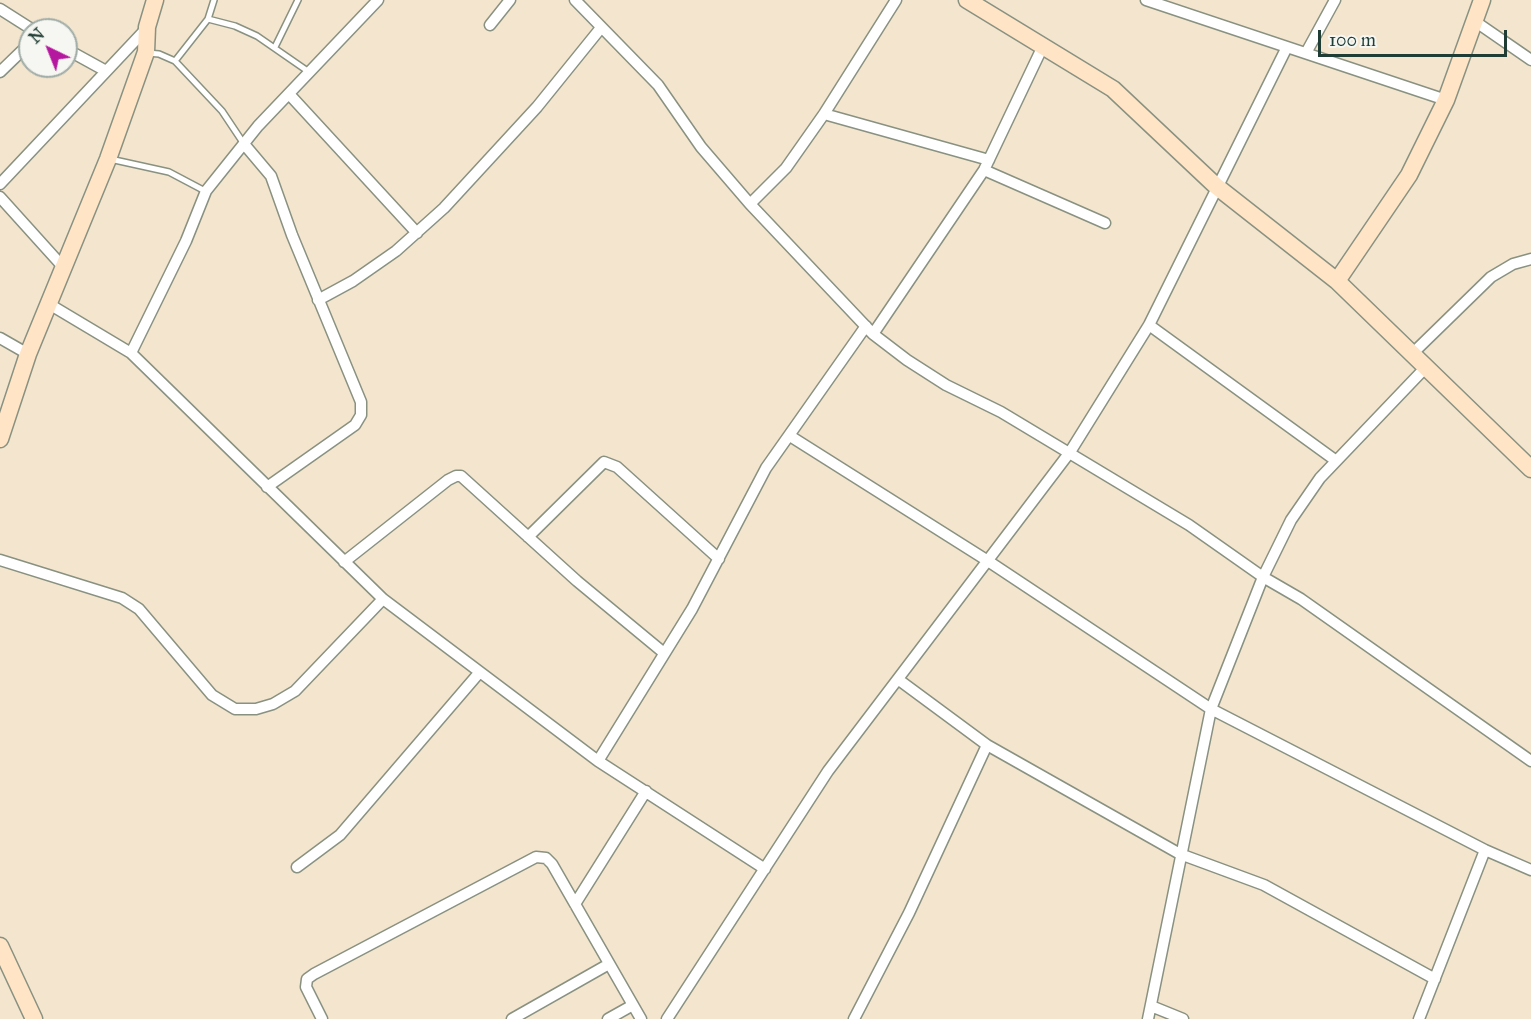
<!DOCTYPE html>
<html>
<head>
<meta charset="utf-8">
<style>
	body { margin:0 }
	#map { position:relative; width:1531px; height:1019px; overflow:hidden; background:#f3e5ce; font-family:"IM FELL Great Primer",serif }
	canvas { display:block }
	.north { position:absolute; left:18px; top:18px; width:60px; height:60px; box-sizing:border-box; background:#f6f6f2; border:2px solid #a0aca6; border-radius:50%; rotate:317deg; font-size:16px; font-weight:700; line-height:24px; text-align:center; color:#1f3d34 }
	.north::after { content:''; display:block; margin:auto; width:21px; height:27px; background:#b5179e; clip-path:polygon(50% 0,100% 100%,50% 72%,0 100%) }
	.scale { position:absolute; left:1318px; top:30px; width:189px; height:27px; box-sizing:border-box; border:3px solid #1f3d34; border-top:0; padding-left:8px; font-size:18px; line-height:21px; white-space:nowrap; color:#1f3d34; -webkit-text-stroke:4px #f6f6f2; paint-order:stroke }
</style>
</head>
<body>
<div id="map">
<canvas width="1531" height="1019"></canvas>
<div class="north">N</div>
<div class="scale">100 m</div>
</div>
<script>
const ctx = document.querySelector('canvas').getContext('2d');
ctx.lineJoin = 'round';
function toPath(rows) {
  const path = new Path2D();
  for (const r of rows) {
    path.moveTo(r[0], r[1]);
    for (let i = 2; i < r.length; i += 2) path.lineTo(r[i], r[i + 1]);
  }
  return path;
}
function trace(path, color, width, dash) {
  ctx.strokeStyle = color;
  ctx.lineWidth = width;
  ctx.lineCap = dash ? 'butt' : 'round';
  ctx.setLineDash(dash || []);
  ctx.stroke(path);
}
const lane = toPath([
	[208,19,235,26,257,36,309,72],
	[275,47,298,0],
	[147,53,159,54,175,61,222,111,244,144],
	[175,61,208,19,214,0],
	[110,159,169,172,205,191]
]);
const street = toPath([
	[575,0,658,85,701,147,750,204,873,334,907,360,946,385,1001,412,1189,525,1263,577,1301,599,1531,761],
	[1146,0,1446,100],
	[0,9,33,30],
	[1476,22,1531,60],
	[490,25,510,0],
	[66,49,106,71],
	[1306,53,1335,0],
	[0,72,30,43],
	[289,94,417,233],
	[824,114,989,160],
	[244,144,271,176,292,235,361,402,361,415,355,425,267,487],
	[984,170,1105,223],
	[0,184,147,28],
	[0,197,64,268],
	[750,204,786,168,824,114,896,0],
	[318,300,353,281,396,251,444,208,537,107,600,29],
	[49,304,131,353,383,599,598,761,765,869],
	[1149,325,1335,460],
	[873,334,984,170,1043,46],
	[0,338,28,354],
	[131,353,186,241,206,191,258,126,378,0],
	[1413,353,1491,277,1513,264,1531,259],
	[790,436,988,561,1211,709,1485,850,1531,870],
	[528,537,604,462,617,467,719,559],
	[0,560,122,598,139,609,212,695,235,709,256,709,273,704,295,691,383,599],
	[344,562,448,480,456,476,461,476,577,581,664,653],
	[899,680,987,745,1180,854,1264,885,1435,979],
	[598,761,692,609,766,468,866,326],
	[297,867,340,835,479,673],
	[575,904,646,791],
	[1151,1006,1183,1019],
	[322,1019,306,987,307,979,314,974,536,857,546,858,552,864,641,1019],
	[512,1019,609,964],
	[608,1019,633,1005],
	[667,1019,828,771,1070,452,1149,325,1286,49],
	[854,1019,909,913,987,745],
	[1148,1019,1211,709,1263,577,1291,520,1320,478,1427,366],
	[1419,1019,1485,850]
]);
const secondary = toPath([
	[967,0,1113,89,1216,186,1337,281,1531,469],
	[1337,281,1409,175,1446,100,1482,0],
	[0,439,28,354,108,159,146,52,147,27,155,0],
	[0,946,34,1019]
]);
trace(lane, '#899181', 8);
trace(street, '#899181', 13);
trace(secondary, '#899181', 19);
trace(lane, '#fff', 5);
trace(street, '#fff', 10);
trace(secondary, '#ffe4c6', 16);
</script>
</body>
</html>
